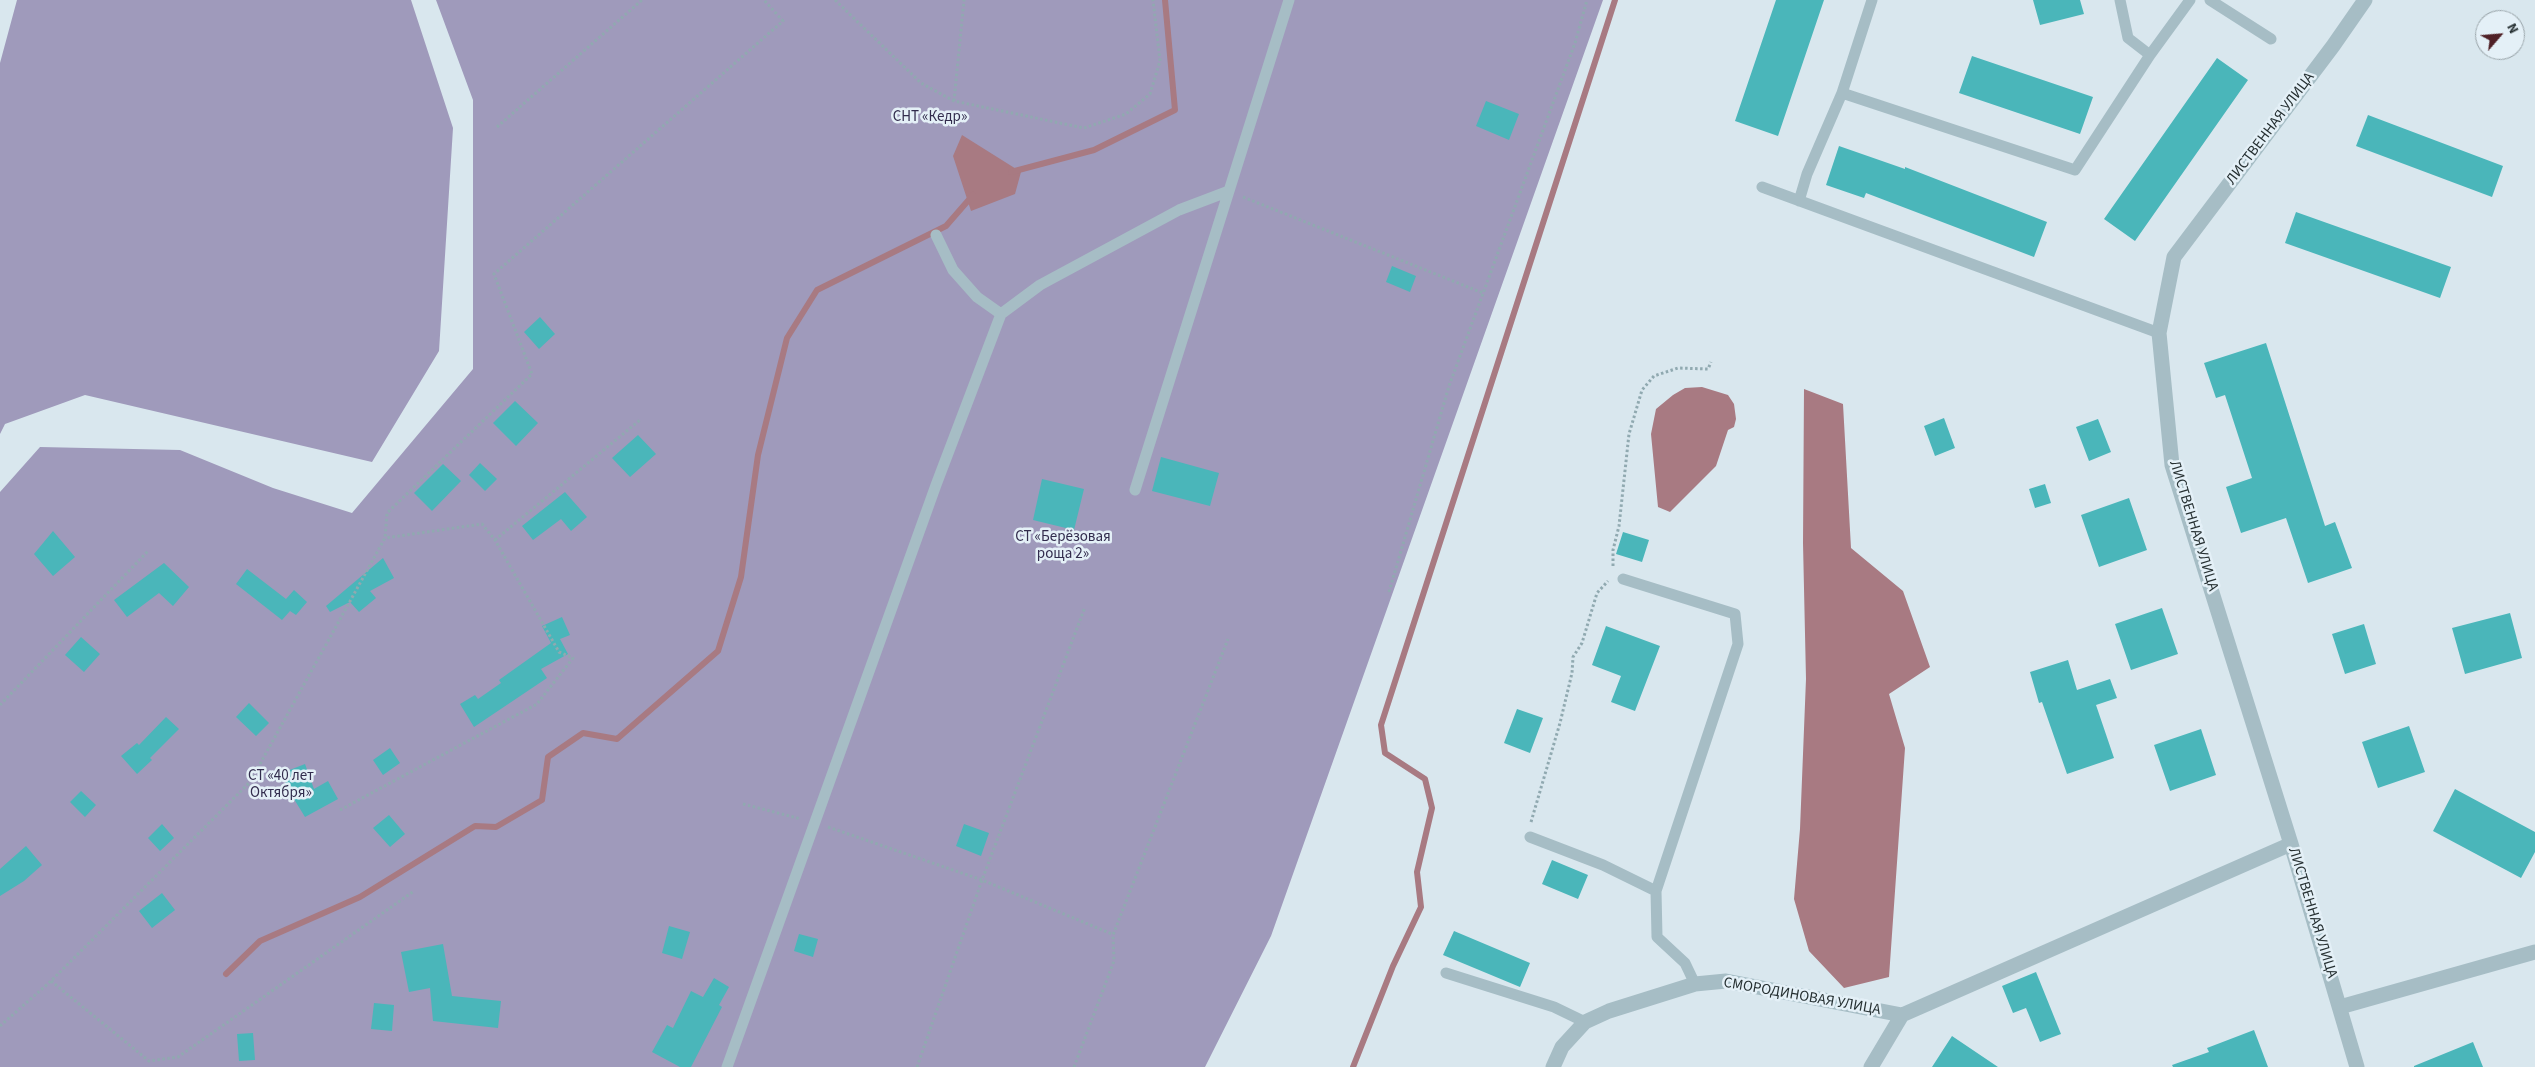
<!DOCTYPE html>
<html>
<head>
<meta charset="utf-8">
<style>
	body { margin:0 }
	#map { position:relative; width:2535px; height:1067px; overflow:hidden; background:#d9e7ee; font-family:"Source Sans 3",sans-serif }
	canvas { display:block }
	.north { position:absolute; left:2475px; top:10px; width:50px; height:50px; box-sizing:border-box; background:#e4f0f7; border:1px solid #98a3a8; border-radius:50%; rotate:63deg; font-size:14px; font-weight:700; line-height:20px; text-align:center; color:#263032 }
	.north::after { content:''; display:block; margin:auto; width:18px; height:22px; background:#4f2026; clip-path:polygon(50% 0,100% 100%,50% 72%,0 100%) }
</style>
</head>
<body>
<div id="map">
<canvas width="2535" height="1067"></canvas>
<div class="north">N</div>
</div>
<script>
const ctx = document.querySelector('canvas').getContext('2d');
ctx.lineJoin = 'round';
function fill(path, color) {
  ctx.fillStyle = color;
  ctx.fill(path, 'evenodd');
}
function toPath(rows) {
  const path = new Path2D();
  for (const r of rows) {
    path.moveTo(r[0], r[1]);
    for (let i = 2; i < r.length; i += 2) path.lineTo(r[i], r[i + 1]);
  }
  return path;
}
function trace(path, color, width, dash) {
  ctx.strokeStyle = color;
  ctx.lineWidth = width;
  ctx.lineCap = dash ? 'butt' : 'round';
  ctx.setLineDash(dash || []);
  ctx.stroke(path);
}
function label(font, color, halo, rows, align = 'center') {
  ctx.font = font + ' "Source Sans 3",sans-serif';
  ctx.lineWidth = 5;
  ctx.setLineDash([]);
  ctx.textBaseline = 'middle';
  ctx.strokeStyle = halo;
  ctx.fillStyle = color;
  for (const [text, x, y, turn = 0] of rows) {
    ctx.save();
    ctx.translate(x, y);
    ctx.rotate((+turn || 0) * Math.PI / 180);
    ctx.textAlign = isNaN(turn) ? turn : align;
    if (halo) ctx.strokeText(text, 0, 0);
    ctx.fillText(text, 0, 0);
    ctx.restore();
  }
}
fill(toPath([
	[17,0,411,0,453,128,439,351,372,462,85,395,5,424,0,434,0,63],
	[436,0,1603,0,1271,936,1205,1067,0,1067,0,492,40,447,180,450,273,488,352,513,473,369,473,100]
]), '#9f9abb');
fill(toPath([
	[962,135,1021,172,1015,194,971,211,953,156],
	[1702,387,1728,395,1734,404,1736,419,1734,427,1728,430,1716,466,1670,512,1658,507,1651,434,1656,409,1673,395,1685,388],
	[1804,389,1843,404,1851,548,1903,591,1930,667,1889,694,1905,748,1889,977,1844,988,1809,951,1794,899,1800,829,1806,679,1803,543]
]), '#a87a82');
trace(toPath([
	[1011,172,1094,150,1175,110,1165,0],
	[226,974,260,941,360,897,475,826,496,827,542,800,548,757,583,733,617,739,718,651,741,577,758,455,787,338,817,290,946,226,973,195],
	[1353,1067,1393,966,1421,907,1417,872,1432,808,1425,779,1385,753,1381,725,1615,0]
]), '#a87a82', 6);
fill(toPath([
	[1776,0,1824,0,1778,136,1735,121],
	[2033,0,2080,0,2084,14,2040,25],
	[1972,56,2093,97,2080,134,1959,93],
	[2217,58,2248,80,2135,241,2104,219],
	[1486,101,1519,114,1509,140,1476,126],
	[2368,115,2503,166,2492,197,2356,146],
	[1839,146,1905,169,1905,167,2047,222,2034,257,1866,193,1864,198,1826,185],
	[2296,212,2451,267,2440,298,2285,243],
	[1392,266,1416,276,1410,292,1386,282],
	[540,317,555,334,539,349,524,332],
	[2266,343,2325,526,2335,522,2352,568,2308,583,2286,518,2241,533,2226,487,2252,478,2225,395,2216,398,2204,363],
	[515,401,538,423,516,446,493,423],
	[1944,418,1955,448,1935,456,1924,426],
	[2098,419,2111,452,2089,461,2076,427],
	[638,435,656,454,630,477,612,458],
	[1161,457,1219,473,1210,506,1152,491],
	[480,463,497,479,485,491,469,475],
	[443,464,461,481,432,511,414,493],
	[1042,479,1084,489,1074,530,1033,520],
	[2045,484,2051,503,2035,508,2029,489],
	[565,492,587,517,571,531,561,519,533,540,522,526],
	[2129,498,2147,550,2099,567,2081,515],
	[53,531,75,557,53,576,34,554],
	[1623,532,1649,540,1642,562,1616,554],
	[383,558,394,578,370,591,376,598,359,612,350,602,330,612,326,606],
	[164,563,189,587,173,606,159,593,127,617,114,600],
	[247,569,286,599,294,590,307,602,296,615,290,611,282,620,236,584],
	[2162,608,2178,654,2131,670,2115,624],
	[2510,613,2522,658,2465,674,2452,628],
	[562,617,570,635,560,639,568,654,541,669,547,678,474,727,460,704,475,695,478,699,501,683,499,680,551,643,542,626],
	[2364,624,2376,664,2345,674,2332,634],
	[1606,626,1660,646,1635,711,1611,702,1621,676,1592,665],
	[81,637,100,654,84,672,65,655],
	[2068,660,2077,690,2110,679,2117,698,2096,705,2114,758,2067,774,2042,702,2039,703,2030,672],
	[249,703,269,723,256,736,236,717],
	[1517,709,1543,718,1530,753,1504,743],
	[166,717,179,729,150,758,152,760,137,774,121,756,137,743,139,745],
	[2409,726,2425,772,2378,788,2362,742],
	[2201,729,2216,775,2170,791,2154,745],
	[390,748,400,763,383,775,373,760],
	[305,764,314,789,328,781,338,799,305,817,289,791,282,773],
	[2455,789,2535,832,2535,852,2521,878,2433,831],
	[81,791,96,805,85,817,70,802],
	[389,815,405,834,390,847,373,828],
	[162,824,174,838,160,851,148,838],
	[964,824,989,833,981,856,956,846],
	[26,846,42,865,24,881,0,896,0,869],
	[1552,860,1588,875,1578,899,1542,884],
	[162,893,175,910,152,928,139,911],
	[669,926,690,932,682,959,662,953],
	[1454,931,1530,963,1520,987,1443,955],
	[799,934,818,939,813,957,794,951],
	[443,944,452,996,501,1001,498,1028,433,1021,430,988,409,992,401,952],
	[2036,972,2061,1034,2040,1042,2026,1008,2013,1013,2002,986],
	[714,978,729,987,719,1005,722,1007,691,1067,680,1067,652,1052,667,1025,673,1028,691,991,703,997],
	[374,1003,394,1005,392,1031,371,1029],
	[2254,1030,2268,1067,2173,1067,2172,1065,2209,1052,2207,1048],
	[253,1033,255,1060,239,1061,237,1034],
	[1952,1036,1998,1067,1932,1067],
	[2473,1042,2483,1067,2414,1067,2414,1066]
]), '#4ab6ba');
trace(toPath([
	[835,0,921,83,954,101,1084,128,1126,114,1150,94,1160,61,1153,0],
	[954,101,964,0],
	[497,127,642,0],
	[1243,197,1483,293],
	[495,540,640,420],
	[1613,566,1613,550,1619,526,1629,434,1642,390,1654,376,1678,368,1708,369,1711,362],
	[1389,592,1449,386,1575,43,1587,0],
	[0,705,149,550],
	[743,804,801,819],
	[340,810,537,704,573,658,559,652,495,540,482,524,385,538],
	[1531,822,1560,723,1572,673,1573,657,1582,643,1597,593,1608,581],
	[828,827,982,880,1112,934],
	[51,981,149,1061,178,1057,414,891],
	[0,1026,51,981,250,782,385,538,387,513,532,374,494,274,783,21,764,0],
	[917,1067,982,880,1085,607],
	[1074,1067,1114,961,1113,935,1228,639]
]), '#90a9b0', 3, [2.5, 2.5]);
trace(toPath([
	[2120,0,2128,38,2150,55],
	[2210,0,2271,39],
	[1842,93,2075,170,2150,55,2190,0],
	[1762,187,2159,333],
	[1799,201,1807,174,1842,93,1872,0],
	[936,235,953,270,977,297,1001,314],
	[1135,490,1289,0],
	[1623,579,1735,614,1738,644,1656,891,1657,937,1685,963,1695,984],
	[1530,837,1603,865,1656,891],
	[1446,973,1554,1007,1585,1022],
	[727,1067,936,485,1001,314,1040,285,1179,210,1229,191]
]), '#a6bdc5', 11);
trace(toPath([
	[2340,1007,2535,952],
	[1553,1067,1562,1047,1585,1022,1609,1011,1695,984,1726,981,1902,1015],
	[1871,1067,1902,1015,2291,844],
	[2357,1067,2291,844,2172,465,2159,333,2174,257,2333,46,2365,0]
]), '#a6bdc5', 15);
label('15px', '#322c4d', '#e4f0f7', [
	["СНТ «Кедр»",930,118],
	["СТ «Берёзовая",1063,538],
	["роща 2»",1063,555],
	["СТ «40 лет",281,777],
	["Октября»",281,794]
]);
label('15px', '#263032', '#e4f0f7', [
	["ЛИСТВЕННАЯ УЛИЦА",2271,129,-53],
	["ЛИСТВЕННАЯ УЛИЦА",2193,526,73],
	["ЛИСТВЕННАЯ УЛИЦА",2312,913,73],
	["СМОРОДИНОВАЯ УЛИЦА",1802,997,10]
]);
</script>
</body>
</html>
